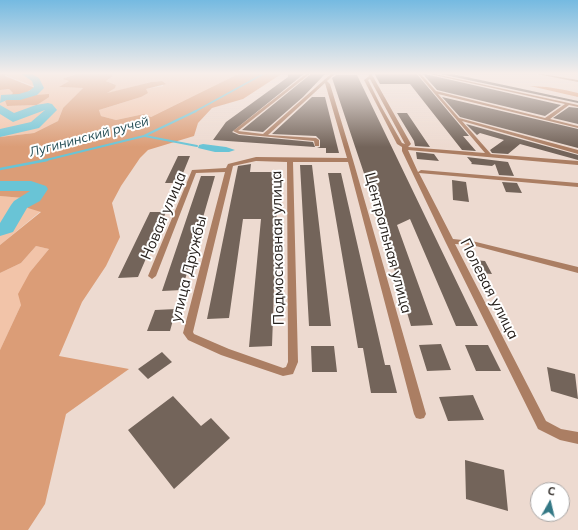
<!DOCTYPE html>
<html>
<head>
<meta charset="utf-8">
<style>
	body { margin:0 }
	#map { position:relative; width:578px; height:530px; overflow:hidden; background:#eddad0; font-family:Mulish,sans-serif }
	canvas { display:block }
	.north { position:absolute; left:530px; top:482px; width:40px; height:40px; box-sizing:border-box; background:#fff; border:1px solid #a9a6a5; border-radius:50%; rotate:8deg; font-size:11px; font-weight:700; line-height:16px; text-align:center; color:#27211d }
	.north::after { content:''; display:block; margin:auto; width:14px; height:18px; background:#337885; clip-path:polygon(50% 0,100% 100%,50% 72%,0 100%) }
</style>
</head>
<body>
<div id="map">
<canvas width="578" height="530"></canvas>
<div class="north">С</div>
</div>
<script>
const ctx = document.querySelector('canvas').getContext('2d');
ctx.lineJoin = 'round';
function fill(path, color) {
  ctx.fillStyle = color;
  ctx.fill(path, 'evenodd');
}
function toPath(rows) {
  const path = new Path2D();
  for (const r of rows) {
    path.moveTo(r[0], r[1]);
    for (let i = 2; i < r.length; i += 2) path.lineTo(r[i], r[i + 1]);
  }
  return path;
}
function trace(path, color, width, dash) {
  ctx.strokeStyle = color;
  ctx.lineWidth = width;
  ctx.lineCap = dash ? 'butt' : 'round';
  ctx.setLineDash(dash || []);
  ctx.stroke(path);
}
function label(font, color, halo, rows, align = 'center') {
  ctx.font = font + ' Mulish,sans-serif';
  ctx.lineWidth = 4;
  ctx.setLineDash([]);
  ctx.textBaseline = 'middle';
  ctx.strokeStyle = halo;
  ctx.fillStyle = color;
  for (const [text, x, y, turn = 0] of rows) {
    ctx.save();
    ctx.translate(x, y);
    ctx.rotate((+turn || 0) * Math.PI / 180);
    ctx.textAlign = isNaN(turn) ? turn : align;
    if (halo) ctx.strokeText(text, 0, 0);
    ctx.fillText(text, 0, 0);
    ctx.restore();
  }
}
fill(toPath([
	[6,73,78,73,62,79,69,81,60,87,83,88,63,108,58,121,34,133,0,137,0,90,9,89,13,93,5,101,7,106,37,105,49,95,36,95,27,91,35,87,5,75],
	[111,73,240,73,151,117,144,114,116,120,101,116,99,110,141,97,146,89,163,86,162,81,151,82,105,94,116,85,106,81,113,76],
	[0,196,23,198,41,211,0,245],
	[36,246,49,249,30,272,21,305,0,350,0,273,21,263]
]), '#f2c4a9');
fill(toPath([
	[0,73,6,73,5,76,35,88,28,91,36,95,49,94,49,97,37,105,7,106,5,101,13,93,9,89,0,90],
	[78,73,111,73,113,76,106,81,116,85,115,88,107,93,151,82,162,81,166,84,146,89,148,93,141,97,99,110,101,116,116,120,144,114,151,117,240,73,283,73,243,99,212,108,198,123,194,136,148,150,140,158,121,186,112,203,120,237,106,266,82,302,59,356,129,369,66,414,45,504,28,530,0,530,0,350,21,305,18,294,30,272,49,249,36,246,21,263,0,273,0,245,41,212,28,208,23,198,0,196,0,137,34,133,58,121,63,108,83,88,59,87,69,81,62,79],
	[530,86,547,87,565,90,578,93,578,97]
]), '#db9d77');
fill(toPath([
	[203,144,226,147,235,150,229,152,215,152,198,148,199,145]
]), '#69c4d6');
trace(toPath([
	[194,112,265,73]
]), '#69c4d6', 1.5);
trace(toPath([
	[145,136,197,146],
	[42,161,144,136,196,111]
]), '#69c4d6', 2);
trace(toPath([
	[0,169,47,160]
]), '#69c4d6', 2.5);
fill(toPath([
	[20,73,30,73,39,78,44,88,37,95,20,100,7,100,0,103,1,95,19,94,29,91,34,87,32,81,20,73],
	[48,103,52,104,57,110,39,128,0,137,0,129,31,122,45,110,13,122,0,114,0,105,14,113,36,105,48,103],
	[0,181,31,181,46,186,48,189,40,201,27,208,13,232,0,236,0,223,11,205,14,201,30,191,0,191,0,181]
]), '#69c4d6');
fill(toPath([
	[288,73,305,73,232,132,239,135,313,142,315,147,213,140,226,122,288,77],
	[312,73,326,73,303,97,263,132,242,130],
	[374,73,416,73,469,136,463,136,476,151,462,150,410,84,380,84],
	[422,73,425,74,561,105,545,116,437,90],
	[435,73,448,73,518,88,578,101,578,103],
	[336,75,357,75,478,326,456,326,410,219,397,225,433,325,411,326,381,224,332,78],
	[312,97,325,97,339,153,326,153,326,148,317,148,320,147,320,140,316,136,272,134],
	[442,97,578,129,578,148,460,117],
	[569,107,578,108,578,124,553,118],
	[397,113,407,113,430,147,415,146,414,141],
	[466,124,578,155,578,160,520,144,508,154,492,153,490,150,504,140,480,133,477,135],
	[416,152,434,154,439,161,417,159],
	[178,156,190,156,179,183,165,183],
	[467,157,508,162,514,176,499,175,495,164,492,166,471,164,472,163],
	[251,164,250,172,278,172,272,346,249,347,261,219,243,219,229,318,207,319,238,166],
	[300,165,312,165,331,326,309,326],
	[328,173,341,173,385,365,390,365,397,393,371,393,363,348,358,348],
	[201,176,215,176,182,290,162,291],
	[452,180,466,182,469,202,453,200],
	[502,182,517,183,522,193,506,192],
	[150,212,166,212,138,277,118,278],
	[473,260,485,261,492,274,479,273],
	[176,309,170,331,147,331,155,310],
	[441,344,451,370,427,371,419,345],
	[465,345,488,345,501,371,476,371],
	[311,346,334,346,337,372,312,372],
	[162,352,172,362,148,379,138,369],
	[547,367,575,374,578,399,551,391],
	[473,395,484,420,448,421,439,397],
	[173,396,201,426,211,418,230,438,174,489,128,430],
	[465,460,504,470,508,511,466,499]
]), '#73645a');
fill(toPath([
	[307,73,311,73,238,131,263,134,332,73,336,73,327,81,330,84,353,160,426,414,424,418,420,419,416,418,414,414,348,162,293,162,298,362,293,374,283,376,221,355,188,340,183,333,225,172,196,173,156,276,152,279,148,276,192,170,226,168,228,164,256,157,347,158,325,83,268,135,316,138,319,140,319,146,315,146,314,141,239,134,233,131,307,73],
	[256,161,287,162,288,362,286,367,283,368,229,349,194,334,193,332,233,166,256,161],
	[368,73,371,73,411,144,408,147,485,153,417,73,420,73,436,91,545,118,565,104,425,73,430,73,578,105,578,107,569,105,550,119,578,126,578,128,438,94,459,118,578,150,578,154,462,121,491,154,578,161,578,165,408,150,418,172,421,170,578,183,578,187,419,173,453,239,472,241,578,267,578,273,472,245,455,244,546,421,561,429,578,432,578,444,560,440,538,429,445,241,402,151,402,147,397,144,364,80,369,76,368,73],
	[370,79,405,144,402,143,381,106,368,80,370,79],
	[531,73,537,73,578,80,578,82,531,73]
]), '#ab7e63');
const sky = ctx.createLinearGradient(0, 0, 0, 147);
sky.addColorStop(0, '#75bae1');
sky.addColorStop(0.5, '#f7eeea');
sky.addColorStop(1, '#f7eeea00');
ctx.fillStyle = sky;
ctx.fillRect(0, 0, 578, 147);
label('italic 13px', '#254e56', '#fff', [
	["Лугининский ручей",89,137,-15]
]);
label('15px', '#27211d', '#fff', [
	["Новая улица",164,216,-67],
	["Центральная улица",388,243,75],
	["Подмосковная улица",278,248,-91],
	["улица Дружбы",189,269,-76],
	["Полевая улица",489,289,63]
]);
</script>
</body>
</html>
